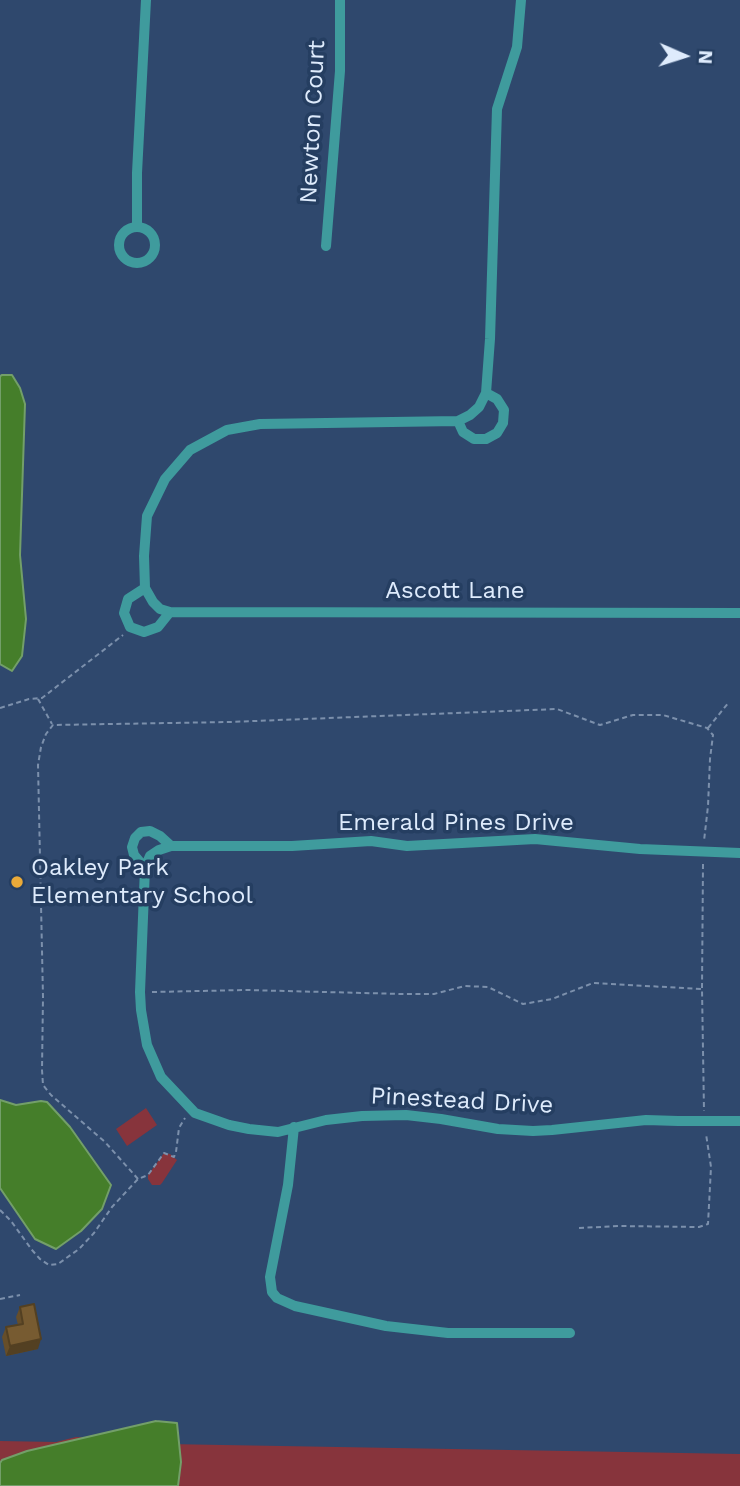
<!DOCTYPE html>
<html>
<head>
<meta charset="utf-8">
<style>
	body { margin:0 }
	#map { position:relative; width:740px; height:1486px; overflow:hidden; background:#2f486d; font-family:"Work Sans",sans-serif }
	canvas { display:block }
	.north { position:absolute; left:649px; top:21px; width:70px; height:70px; -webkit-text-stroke:5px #253e61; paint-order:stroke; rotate:93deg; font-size:19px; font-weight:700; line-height:28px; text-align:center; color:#deebfc }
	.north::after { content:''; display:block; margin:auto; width:24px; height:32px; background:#deebfc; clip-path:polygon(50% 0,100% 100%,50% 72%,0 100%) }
</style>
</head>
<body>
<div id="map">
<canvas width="740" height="1486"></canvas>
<div class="north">N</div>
</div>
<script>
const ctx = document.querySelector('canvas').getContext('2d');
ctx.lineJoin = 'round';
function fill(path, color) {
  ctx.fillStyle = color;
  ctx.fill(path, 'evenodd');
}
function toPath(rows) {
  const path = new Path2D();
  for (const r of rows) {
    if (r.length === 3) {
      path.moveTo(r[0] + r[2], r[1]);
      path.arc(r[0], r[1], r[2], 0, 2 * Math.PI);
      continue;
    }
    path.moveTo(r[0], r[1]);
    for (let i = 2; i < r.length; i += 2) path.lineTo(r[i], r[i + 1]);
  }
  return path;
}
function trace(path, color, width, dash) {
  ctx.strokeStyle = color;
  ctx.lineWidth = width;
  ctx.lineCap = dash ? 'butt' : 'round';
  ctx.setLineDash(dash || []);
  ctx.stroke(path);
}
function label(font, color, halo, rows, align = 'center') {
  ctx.font = font + ' "Work Sans",sans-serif';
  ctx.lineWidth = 7;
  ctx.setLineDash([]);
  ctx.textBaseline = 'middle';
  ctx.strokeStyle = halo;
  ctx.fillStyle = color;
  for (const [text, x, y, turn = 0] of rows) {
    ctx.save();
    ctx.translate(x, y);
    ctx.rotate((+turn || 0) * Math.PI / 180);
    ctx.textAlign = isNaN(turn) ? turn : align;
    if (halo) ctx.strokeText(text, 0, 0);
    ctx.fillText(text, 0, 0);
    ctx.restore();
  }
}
fill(toPath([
	[146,1108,157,1125,127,1146,116,1129],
	[164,1153,170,1154,177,1160,162,1183,160,1185,152,1185,148,1179,148,1175],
	[76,1437,166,1444,740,1454,740,1486,0,1486,0,1441,56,1442]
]), '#87343c');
const water = toPath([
	[2,375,12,375,20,388,25,404,20,555,26,619,22,656,12,671,0,664,0,376,2,375],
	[0,1100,16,1105,41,1101,47,1102,70,1127,111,1185,102,1209,81,1231,56,1249,35,1239,0,1188,0,1100],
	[156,1421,177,1423,181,1462,178,1486,0,1486,0,1463,2,1460,27,1451,156,1421]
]);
fill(water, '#457e2a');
trace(water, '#739f69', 2);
trace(toPath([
	[38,699,52,724],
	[0,708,29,699,42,698,123,635],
	[708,728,729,702],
	[703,864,702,989,704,1111],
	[152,992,246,990,403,994,434,994,465,986,488,987,523,1004,552,999,593,983,701,989],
	[138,1179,105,1142,51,1095,43,1085,42,1070,43,997,38,765,41,747,46,734,53,725,229,722,557,709,600,725,633,715,663,715,707,728,713,735,710,759,708,806,704,841],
	[0,1210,11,1221,32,1250,40,1259,49,1265,58,1264,79,1249,94,1233,112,1207,138,1179,148,1175,164,1153,174,1157,176,1152,179,1128,185,1118],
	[579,1228,620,1226,699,1227,708,1224,711,1167,706,1134],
	[0,1299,20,1295]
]), '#7c90ac', 2, [5, 3.5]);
trace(toPath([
	[521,0,517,47,497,109,490,339,486,393,479,407,470,415,458,421,260,424,227,430,190,450,165,479,147,516,144,556,145,588,153,602,160,609,170,612,740,613],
	[137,226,137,173,146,0],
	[137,245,18],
	[326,246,340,71,340,0],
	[458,421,463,432,474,439,486,439,497,433,503,423,504,410,497,399,486,393],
	[145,588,128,599,124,613,130,627,144,632,158,627,170,612],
	[740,853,640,849,535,839,407,846,371,841,292,846,171,846,159,850,150,856,145,868,140,992,141,1010,147,1045,161,1077,195,1113,229,1125,249,1129,278,1132,326,1120,362,1116,406,1115,441,1119,498,1129,533,1131,552,1130,646,1120,678,1121,740,1121],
	[145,868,134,855,132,847,135,838,141,832,150,831,160,836,171,846],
	[294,1127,288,1185,270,1277,272,1292,277,1298,295,1306,386,1326,448,1333,570,1333]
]), '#3f9b9d', 10);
fill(toPath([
	[20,1307,38,1349,6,1356,2,1337,6,1327,18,1325,16,1317]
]), '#664e2a');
fill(toPath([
	[41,1339,38,1349,6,1356,10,1346]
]), '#534022');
const building = toPath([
	[34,1304,41,1339,10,1346,6,1327,23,1324,20,1307,34,1304]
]);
fill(building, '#775b31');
trace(building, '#534022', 2);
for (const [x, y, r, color] of [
	[17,882,7,"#eaaa39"]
]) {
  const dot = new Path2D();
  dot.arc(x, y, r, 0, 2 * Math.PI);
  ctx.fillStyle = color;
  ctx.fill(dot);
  trace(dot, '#253e61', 2.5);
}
label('24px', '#deebfc', '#253e61', [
	["Newton Court",313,122,-87],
	["Ascott Lane",455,591],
	["Emerald Pines Drive",456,823],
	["Pinestead Drive",462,1101,3]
]);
label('24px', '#deebfc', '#253e61', [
	["Oakley Park",31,868],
	["Elementary School",31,896]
], 'left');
</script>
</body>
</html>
